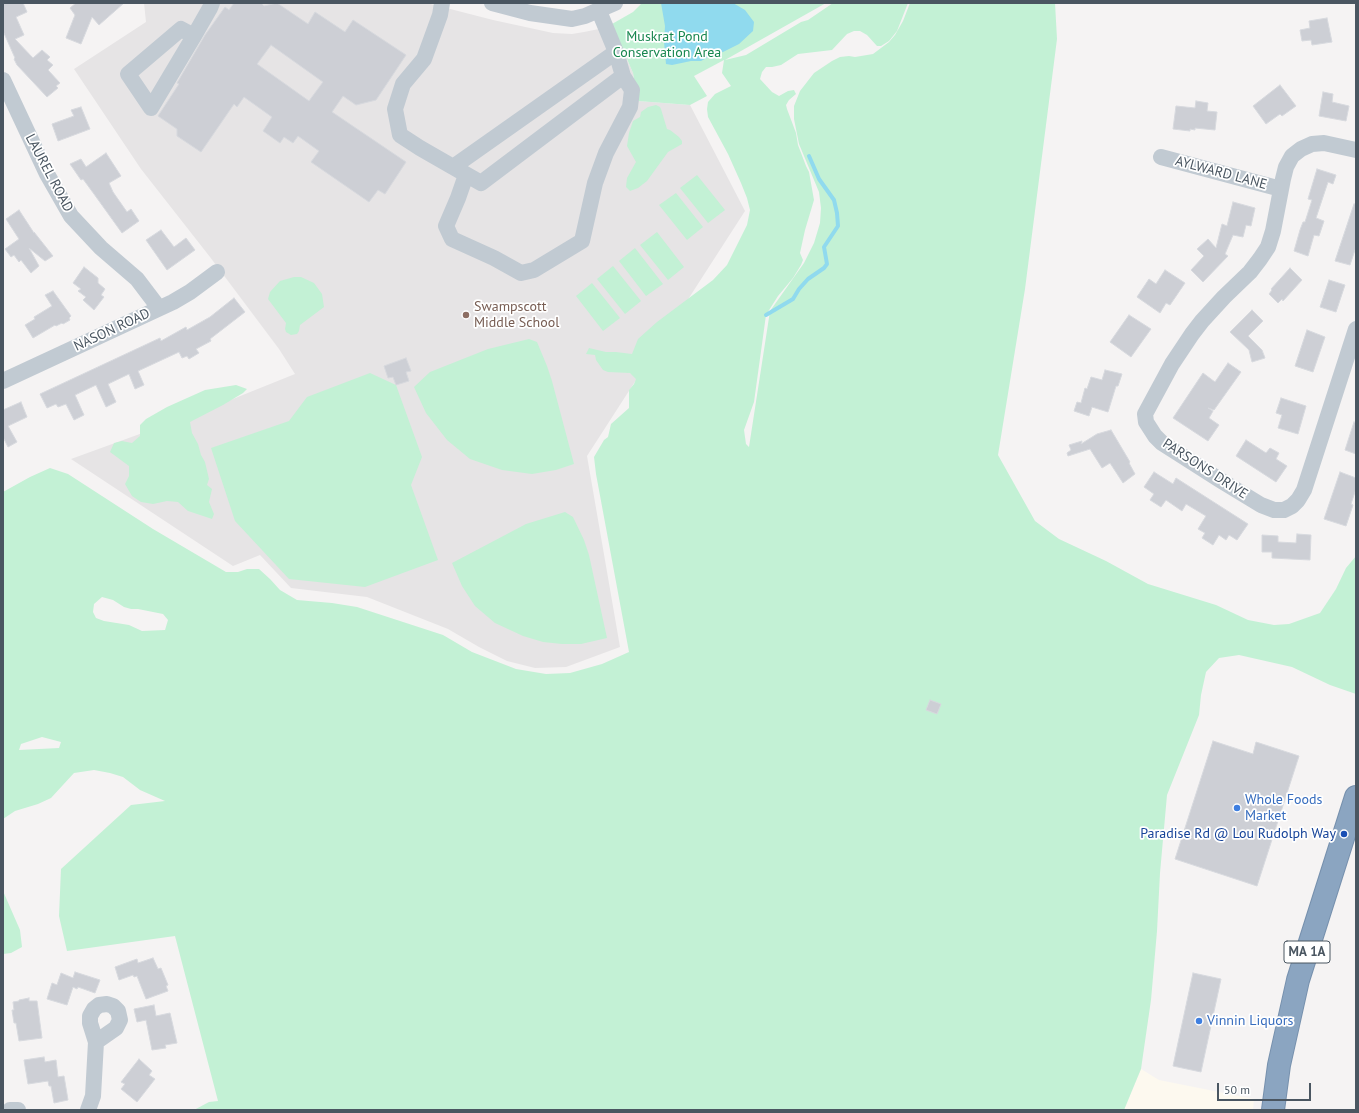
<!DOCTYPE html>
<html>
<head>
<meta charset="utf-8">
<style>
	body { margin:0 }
	#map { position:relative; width:1359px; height:1113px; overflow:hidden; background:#f5f3f3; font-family:"PT Sans",sans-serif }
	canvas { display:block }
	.frame { position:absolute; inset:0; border:4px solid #4a5661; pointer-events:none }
	.scale { position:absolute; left:1217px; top:1083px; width:94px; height:18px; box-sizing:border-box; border:2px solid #4a5661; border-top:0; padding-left:5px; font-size:12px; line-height:14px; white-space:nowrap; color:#4a5661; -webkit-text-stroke:3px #fff; paint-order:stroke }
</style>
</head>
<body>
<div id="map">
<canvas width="1359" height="1113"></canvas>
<div class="frame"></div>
<div class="scale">50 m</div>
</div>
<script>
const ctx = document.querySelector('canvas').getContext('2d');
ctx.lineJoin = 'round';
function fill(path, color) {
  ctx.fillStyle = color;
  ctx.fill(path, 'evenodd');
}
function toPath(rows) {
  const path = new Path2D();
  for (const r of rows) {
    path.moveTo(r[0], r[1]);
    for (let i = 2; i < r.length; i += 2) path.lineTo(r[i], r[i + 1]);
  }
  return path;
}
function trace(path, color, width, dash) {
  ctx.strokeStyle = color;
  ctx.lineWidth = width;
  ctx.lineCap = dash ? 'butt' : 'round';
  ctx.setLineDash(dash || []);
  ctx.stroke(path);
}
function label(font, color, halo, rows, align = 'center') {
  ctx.font = font + ' "PT Sans",sans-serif';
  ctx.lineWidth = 3.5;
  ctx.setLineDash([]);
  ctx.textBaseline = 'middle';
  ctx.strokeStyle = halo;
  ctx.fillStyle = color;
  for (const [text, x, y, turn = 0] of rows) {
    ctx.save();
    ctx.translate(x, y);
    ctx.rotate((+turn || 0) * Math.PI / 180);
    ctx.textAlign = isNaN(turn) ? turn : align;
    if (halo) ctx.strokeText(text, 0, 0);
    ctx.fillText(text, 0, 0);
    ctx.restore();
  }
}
fill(toPath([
	[1141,1069,1159,1080,1254,1099,1253,1110,1124,1110]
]), '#fdf9ef');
fill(toPath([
	[144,3,427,3,493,20,553,33,572,34,584,32,599,29,612,24,633,73,638,101,690,105,745,211,587,456,620,647,566,667,535,668,507,661,479,647,448,629,367,597,291,588,260,555,233,566,71,459,203,411,295,374,279,349,210,257,141,169,74,69,146,22]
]), '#e6e4e5');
fill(toPath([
	[642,3,826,3,725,60,746,55,801,22,808,20,833,3,908,3,897,31,889,41,881,46,877,46,867,35,860,31,854,31,847,34,832,50,798,54,781,65,772,67,766,67,762,72,760,79,772,92,779,96,788,91,794,90,796,94,789,100,786,105,787,109,796,133,798,145,806,166,809,172,814,200,805,230,800,253,803,260,801,265,793,278,778,296,766,315,754,402,744,430,746,444,749,447,770,311,804,263,814,243,820,223,821,208,819,192,799,144,794,119,794,106,800,91,814,73,832,61,840,57,849,56,855,57,873,54,889,42,895,35,903,21,910,3,1055,3,1057,39,1025,289,998,455,1035,521,1059,539,1106,561,1148,584,1216,605,1248,620,1274,625,1289,624,1320,613,1336,589,1346,568,1356,556,1356,694,1330,685,1292,667,1239,655,1219,658,1206,672,1201,695,1199,715,1167,795,1160,873,1157,931,1151,1000,1141,1069,1124,1110,194,1110,209,1102,218,1101,175,936,67,951,59,916,61,869,131,805,165,801,140,790,123,777,110,773,94,770,74,773,51,798,38,804,15,811,3,819,3,492,30,477,50,468,68,474,153,529,226,572,238,572,247,569,259,569,270,579,280,590,297,600,332,603,357,607,443,635,472,652,516,669,546,674,570,673,602,664,629,652,596,474,594,457,604,440,608,437,611,424,629,408,629,390,634,384,636,379,630,373,608,372,603,370,596,360,595,355,586,354,589,348,606,352,616,352,632,354,638,339,657,322,713,280,727,265,747,225,750,210,747,198,741,183,728,154,708,117,707,109,708,102,715,94,731,86,722,73,724,60,694,76,707,96,690,105,638,101,633,73,612,24,633,12],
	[102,597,113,600,124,607,131,609,138,609,163,614,168,620,165,630,142,631,129,625,104,621,96,618,93,612,94,604],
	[42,737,61,742,59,748,19,750,21,744],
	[656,105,660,107,661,109,667,129,670,130,679,137,682,141,682,144,668,152,647,181,638,188,630,191,626,187,627,178,636,162,627,146,629,133,633,121,640,117,641,112,648,107],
	[697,175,725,210,708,223,680,188],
	[676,193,703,227,687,240,659,205],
	[657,232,684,267,668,280,640,245],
	[635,248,663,284,646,296,619,261],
	[613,266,641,301,625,314,597,279],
	[294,277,301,277,314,283,322,294,324,307,300,325,299,331,297,334,291,335,286,332,285,329,286,323,268,299,270,292,280,281],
	[592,283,620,318,603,331,576,296],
	[529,339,537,342,547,366,552,381,574,464,556,470,532,474,502,470,470,459,447,440,426,413,414,387,430,372,488,349],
	[370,373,396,385,422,457,411,485,438,560,365,587,289,579,235,521,211,448,289,421,307,397],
	[236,385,247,389,243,393,223,405,190,422,192,433,198,444,201,455,205,462,209,479,207,485,212,489,209,502,214,514,212,519,188,511,178,502,167,501,153,504,141,502,132,496,125,484,129,476,129,466,110,452,114,443,122,441,132,443,140,436,140,425,146,419,167,407,205,390],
	[565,512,573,517,584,540,589,555,607,638,581,644,562,644,543,642,523,636,495,623,475,606,462,586,452,563,526,524],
	[3,891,20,930,22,947,11,953,3,954]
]), '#c3f1d5');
fill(toPath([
	[661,3,733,3,745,10,754,22,753,31,739,44,723,52,716,53,701,61,691,61,672,65,666,64,664,42,665,26]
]), '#90daee');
trace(toPath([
	[766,315,793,299,799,289,808,279,824,268,827,264,824,247,838,226,837,213,834,200,819,179,809,156]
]), '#90daee', 4);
const building = toPath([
	[3,3,23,3,27,12,16,17,24,35,15,39,33,58,42,50,50,57,47,60,53,65,48,70,60,83,56,86,58,88,47,97,17,65,14,59,15,58,3,31,3,3],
	[76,3,124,3,99,25,92,17,81,44,66,38,75,15,70,8,76,3],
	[234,3,261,3,264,6,277,3,308,24,315,12,345,32,353,20,406,55,376,100,356,105,343,96,332,112,406,162,385,194,378,190,369,202,311,162,319,151,298,136,293,143,284,137,280,143,263,131,272,117,244,97,237,107,234,104,201,152,177,136,177,129,158,116,179,84,177,83,205,35,225,7,229,10,234,3],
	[271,45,323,82,309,101,257,64,271,45],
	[1327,18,1332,42,1312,45,1311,40,1302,41,1300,30,1310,28,1309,21,1327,18],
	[1280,85,1296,106,1282,116,1280,114,1266,124,1253,106,1280,85],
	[1323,92,1333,94,1332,102,1349,106,1346,121,1319,116,1323,92],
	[1196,101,1208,103,1207,111,1217,112,1215,130,1195,128,1195,130,1190,129,1190,131,1173,129,1176,106,1195,108,1196,101],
	[81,107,90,129,58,141,52,124,74,116,71,110,81,107],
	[106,153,121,176,109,183,113,192,127,212,131,209,139,221,122,233,94,194,83,179,81,180,70,164,81,159,86,167,106,153],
	[1317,169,1336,175,1333,184,1328,182,1316,218,1324,221,1319,236,1314,235,1308,256,1294,251,1300,230,1303,222,1305,222,1312,200,1308,199,1317,169],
	[1233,202,1255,208,1251,226,1246,225,1243,237,1233,235,1225,254,1228,256,1203,282,1191,270,1204,256,1197,249,1208,239,1216,248,1222,224,1227,226,1233,202],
	[1354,204,1356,204,1356,247,1350,265,1335,261,1354,204],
	[19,210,34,233,34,232,53,256,45,261,29,248,39,266,31,273,21,260,19,262,14,255,11,257,5,249,19,239,6,219,19,210],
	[161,230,174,247,186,238,195,250,167,270,146,240,161,230],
	[84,267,98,278,98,283,105,289,101,295,104,297,94,310,83,300,86,297,78,291,81,289,73,283,84,267],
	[1290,268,1302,280,1283,301,1282,299,1278,303,1269,294,1272,290,1271,289,1290,268],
	[1165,270,1185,283,1170,305,1166,303,1160,313,1137,297,1149,279,1156,284,1165,270],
	[1329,280,1345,285,1336,312,1320,307,1329,280],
	[53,291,71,316,69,318,70,320,63,324,62,323,56,326,55,325,33,338,25,325,35,319,34,317,52,306,45,295,53,291],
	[234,298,245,312,210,339,211,341,196,349,199,353,189,359,187,356,182,358,179,352,138,371,144,385,135,389,129,374,108,384,116,402,106,407,96,385,75,395,84,415,74,420,66,404,58,407,56,404,47,408,40,394,160,338,161,341,186,327,187,330,210,317,234,298],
	[1252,310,1263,321,1248,336,1262,350,1265,358,1252,362,1249,350,1230,332,1252,310],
	[1129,315,1151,329,1131,357,1110,342,1129,315],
	[1307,330,1325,337,1313,372,1295,366,1307,330],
	[406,358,411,371,406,372,409,381,396,385,393,377,388,378,384,366,406,358],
	[1228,363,1241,372,1214,410,1208,408,1213,411,1209,418,1219,425,1208,441,1173,418,1203,373,1215,382,1228,363],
	[1105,370,1122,374,1118,386,1116,386,1108,412,1092,407,1089,416,1074,411,1077,402,1081,403,1085,388,1087,389,1091,377,1102,380,1105,370],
	[1281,398,1306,406,1298,434,1278,428,1282,415,1276,413,1281,398],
	[21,402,27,417,8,426,17,442,8,447,3,437,3,410,21,402],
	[1354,422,1356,423,1356,454,1345,450,1354,422],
	[1111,430,1130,462,1129,463,1135,474,1123,483,1110,463,1102,468,1090,449,1068,456,1067,453,1071,450,1069,445,1082,441,1081,444,1097,434,1111,430],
	[1246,440,1266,453,1270,448,1279,453,1276,459,1287,466,1276,482,1236,456,1246,440],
	[1154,472,1173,484,1176,478,1248,524,1237,540,1229,535,1226,540,1219,535,1213,545,1202,538,1205,533,1198,529,1206,516,1186,504,1182,511,1166,500,1161,507,1150,500,1154,494,1144,487,1154,472],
	[1340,472,1356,478,1356,489,1351,504,1353,505,1346,526,1324,519,1340,472],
	[1297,534,1311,535,1310,560,1272,558,1272,552,1262,552,1262,535,1278,536,1278,542,1296,543,1297,534],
	[930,700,941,704,937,714,926,710,930,700],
	[1213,741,1253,754,1256,742,1299,756,1257,886,1175,859,1213,741],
	[153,958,158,969,161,968,168,985,166,986,168,991,146,999,137,976,134,977,133,975,119,980,115,967,137,959,138,963,153,958],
	[75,972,100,980,95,993,78,987,77,989,73,987,67,1005,47,999,52,983,57,985,61,973,73,978,75,972],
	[1193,973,1221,979,1201,1072,1173,1066,1193,973],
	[29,998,29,1001,37,1001,42,1038,19,1041,16,1023,14,1023,12,1010,14,1010,13,1002,19,1001,19,1000,29,998],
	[154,1005,156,1016,170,1013,177,1043,165,1045,166,1048,152,1050,146,1020,137,1022,134,1009,154,1005],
	[44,1057,45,1062,56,1060,58,1077,64,1076,68,1100,54,1103,51,1086,49,1086,48,1081,28,1084,24,1060,44,1057],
	[139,1059,152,1071,149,1075,155,1079,137,1102,121,1089,125,1084,121,1082,139,1059]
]);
fill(building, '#cdcfd5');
trace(building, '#d7d9de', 1);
const highway = toPath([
	[1273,1110,1279,1065,1298,980,1356,797]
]);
trace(highway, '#7690ad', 24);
trace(toPath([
	[442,3,440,15,424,59,403,84,395,109,400,135,420,148,481,183,623,76],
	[492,3,530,13,572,19,585,16,615,3],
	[194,36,181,29,128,74,151,108,194,36,210,8,212,3],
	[3,80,47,174,71,216,101,248,137,279,159,308],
	[1356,150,1324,143,1312,144,1301,149,1292,156,1286,167,1283,179,1273,231,1268,247,1260,259,1250,272,1224,297,1202,321,1192,334,1172,364,1145,414,1146,422,1155,436,1162,443,1220,480,1261,505,1274,510,1284,510,1292,506,1298,500,1304,490,1356,329],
	[1161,157,1281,189],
	[453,167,616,52],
	[466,175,458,198,446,226,452,239,494,258,521,273,534,270,582,241,595,183,606,153,630,107,632,90,623,76,616,52,599,11],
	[3,381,173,302,190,292,217,272],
	[10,1110,18,1110],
	[88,1110,93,1096,96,1042,90,1023,90,1016,94,1009,99,1005,107,1004,113,1006,118,1011,120,1020,116,1028,96,1042]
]), '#c1cad2', 16);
trace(highway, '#8ba5c1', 22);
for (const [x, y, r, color] of [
	[466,315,4,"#8d6e63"],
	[1237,808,4,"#3f7fe0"],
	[1344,834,4,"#1a4fb4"],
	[1199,1021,4,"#3f7fe0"]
]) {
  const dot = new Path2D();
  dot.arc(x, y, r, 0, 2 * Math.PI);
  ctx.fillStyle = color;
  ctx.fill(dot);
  trace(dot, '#fff', 1.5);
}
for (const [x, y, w] of [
	[1307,952,46]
]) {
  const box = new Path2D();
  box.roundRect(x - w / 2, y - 11, w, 22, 3);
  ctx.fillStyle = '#fff';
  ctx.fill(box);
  trace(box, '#4a5661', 1);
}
label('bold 13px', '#4a5661', null, [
	["MA 1A",1307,952]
]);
label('14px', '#17864f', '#fff', [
	["Muskrat Pond",667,37],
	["Conservation Area",667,53]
]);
label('14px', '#4a5661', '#fff', [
	["LAUREL ROAD",49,173,62],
	["AYLWARD LANE",1221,173,15],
	["NASON ROAD",112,330,-25],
	["PARSONS DRIVE",1205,469,33]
]);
label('14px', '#785e54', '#fff', [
	["Swampscott",474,307],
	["Middle School",474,323]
], 'left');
label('14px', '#366cbe', '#fff', [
	["Whole Foods",1245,800],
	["Market",1245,816],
	["Vinnin Liquors",1207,1021]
], 'left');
label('14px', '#164399', '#fff', [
	["Paradise Rd @ Lou Rudolph Way",1336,834]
], 'right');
</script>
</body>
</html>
